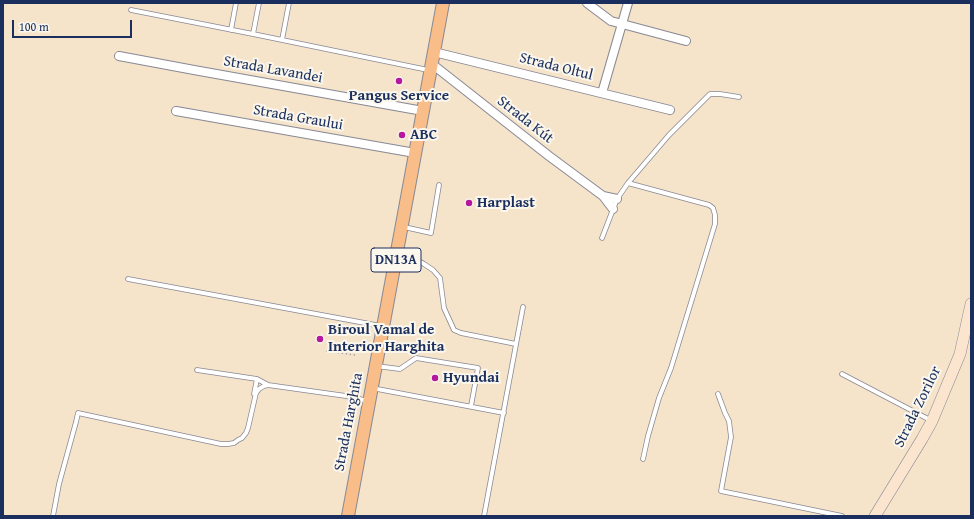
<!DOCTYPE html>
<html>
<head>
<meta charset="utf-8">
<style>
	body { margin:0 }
	#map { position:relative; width:974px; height:519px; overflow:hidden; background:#f5e3ca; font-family:"Gentium Book Plus",serif }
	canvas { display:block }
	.frame { position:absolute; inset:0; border:4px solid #1b2f5e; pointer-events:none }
	.scale { position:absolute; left:12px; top:20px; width:120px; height:18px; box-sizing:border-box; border:2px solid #1b2f5e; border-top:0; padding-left:5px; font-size:12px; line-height:14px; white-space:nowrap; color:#1b2f5e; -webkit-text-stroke:3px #fbf7ec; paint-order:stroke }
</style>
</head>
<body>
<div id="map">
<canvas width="974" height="519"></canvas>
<div class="frame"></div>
<div class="scale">100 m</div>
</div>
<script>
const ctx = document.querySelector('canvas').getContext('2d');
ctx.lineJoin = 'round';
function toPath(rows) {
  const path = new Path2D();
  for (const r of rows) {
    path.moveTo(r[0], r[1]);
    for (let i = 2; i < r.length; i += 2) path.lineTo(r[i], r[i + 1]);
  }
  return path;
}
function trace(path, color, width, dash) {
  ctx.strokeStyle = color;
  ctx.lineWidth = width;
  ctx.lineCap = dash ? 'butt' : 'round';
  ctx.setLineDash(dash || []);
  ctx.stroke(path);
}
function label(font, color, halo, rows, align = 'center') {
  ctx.font = font + ' "Gentium Book Plus",serif';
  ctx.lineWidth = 4;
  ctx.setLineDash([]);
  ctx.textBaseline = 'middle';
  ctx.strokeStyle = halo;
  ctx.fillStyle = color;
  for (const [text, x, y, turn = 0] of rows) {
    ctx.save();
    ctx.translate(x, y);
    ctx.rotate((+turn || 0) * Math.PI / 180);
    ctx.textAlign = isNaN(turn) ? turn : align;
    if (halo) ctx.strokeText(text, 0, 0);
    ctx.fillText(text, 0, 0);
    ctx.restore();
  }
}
const lane = toPath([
	[131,10,253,34,428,70],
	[231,30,236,3],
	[253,34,259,3],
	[282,40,289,3],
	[628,183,709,205,713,208,715,215,715,224,671,368,659,398,648,436,643,459],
	[404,227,431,233,439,185],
	[602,238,617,199,628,183,669,135,710,94,720,94,739,97],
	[399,252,411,257,424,264,433,270,440,278,444,308,454,330,461,333,516,344],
	[128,279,381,326],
	[376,366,400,369,416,358,478,368,471,406],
	[197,370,257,379,254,394],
	[842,374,932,421],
	[257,379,268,385],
	[372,388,504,413],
	[718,394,725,413,729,421,731,437,721,491,842,516],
	[53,516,59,484,76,422,78,413,221,444,228,444,234,443,238,440,242,438,246,433,248,428,256,393,259,389,264,386,268,385,346,396,368,401],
	[484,516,523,307]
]);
const street = toPath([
	[587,3,611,21,686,41],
	[434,52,670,110],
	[119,56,194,70,423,111],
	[432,64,549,156,603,196,617,199],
	[602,93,628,3],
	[176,111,415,153],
	[603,196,613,209]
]);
const secondary = toPath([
	[875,516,922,439,932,421,960,354,971,304]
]);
const primary = toPath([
	[348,516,443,3]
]);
trace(lane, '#888994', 5.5);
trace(street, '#888994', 10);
trace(secondary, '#888994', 12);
trace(primary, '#888994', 14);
trace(toPath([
	[326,351,355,355]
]), '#888994', 1.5, [1, 3]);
trace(lane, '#fff', 4);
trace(street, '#fff', 8);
trace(secondary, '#fce5cf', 11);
trace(primary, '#f8bd88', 12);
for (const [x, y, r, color] of [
	[399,81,4,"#b5179e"],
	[402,135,4,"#b5179e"],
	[469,203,4,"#b5179e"],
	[320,339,4,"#b5179e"],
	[435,378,4,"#b5179e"]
]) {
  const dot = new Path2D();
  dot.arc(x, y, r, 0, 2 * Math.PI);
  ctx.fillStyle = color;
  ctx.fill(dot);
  trace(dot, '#fbf7ec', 1.5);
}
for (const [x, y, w] of [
	[396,260,50]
]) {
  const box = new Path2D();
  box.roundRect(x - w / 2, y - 12, w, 24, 3);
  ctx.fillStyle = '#fbf7ec';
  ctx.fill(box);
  trace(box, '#1b2f5e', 1);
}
label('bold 14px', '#1b2f5e', null, [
	["DN13A",396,260]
]);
label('15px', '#1b2f5e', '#fbf7ec', [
	["Strada Oltul",556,67,14],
	["Strada Lavandei",273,70,10],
	["Strada Graului",298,118,10],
	["Strada Kút",525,120,38],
	["Strada Zorilor",918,407,-64],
	["Strada Harghita",349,422,-79]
]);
label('bold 15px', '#1b2f5e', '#fbf7ec', [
	["Pangus Service",399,96,"center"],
	["ABC",410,135],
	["Harplast",477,203],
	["Biroul Vamal de",328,330],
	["Interior Harghita",328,347],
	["Hyundai",443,378]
], 'left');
</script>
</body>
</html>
